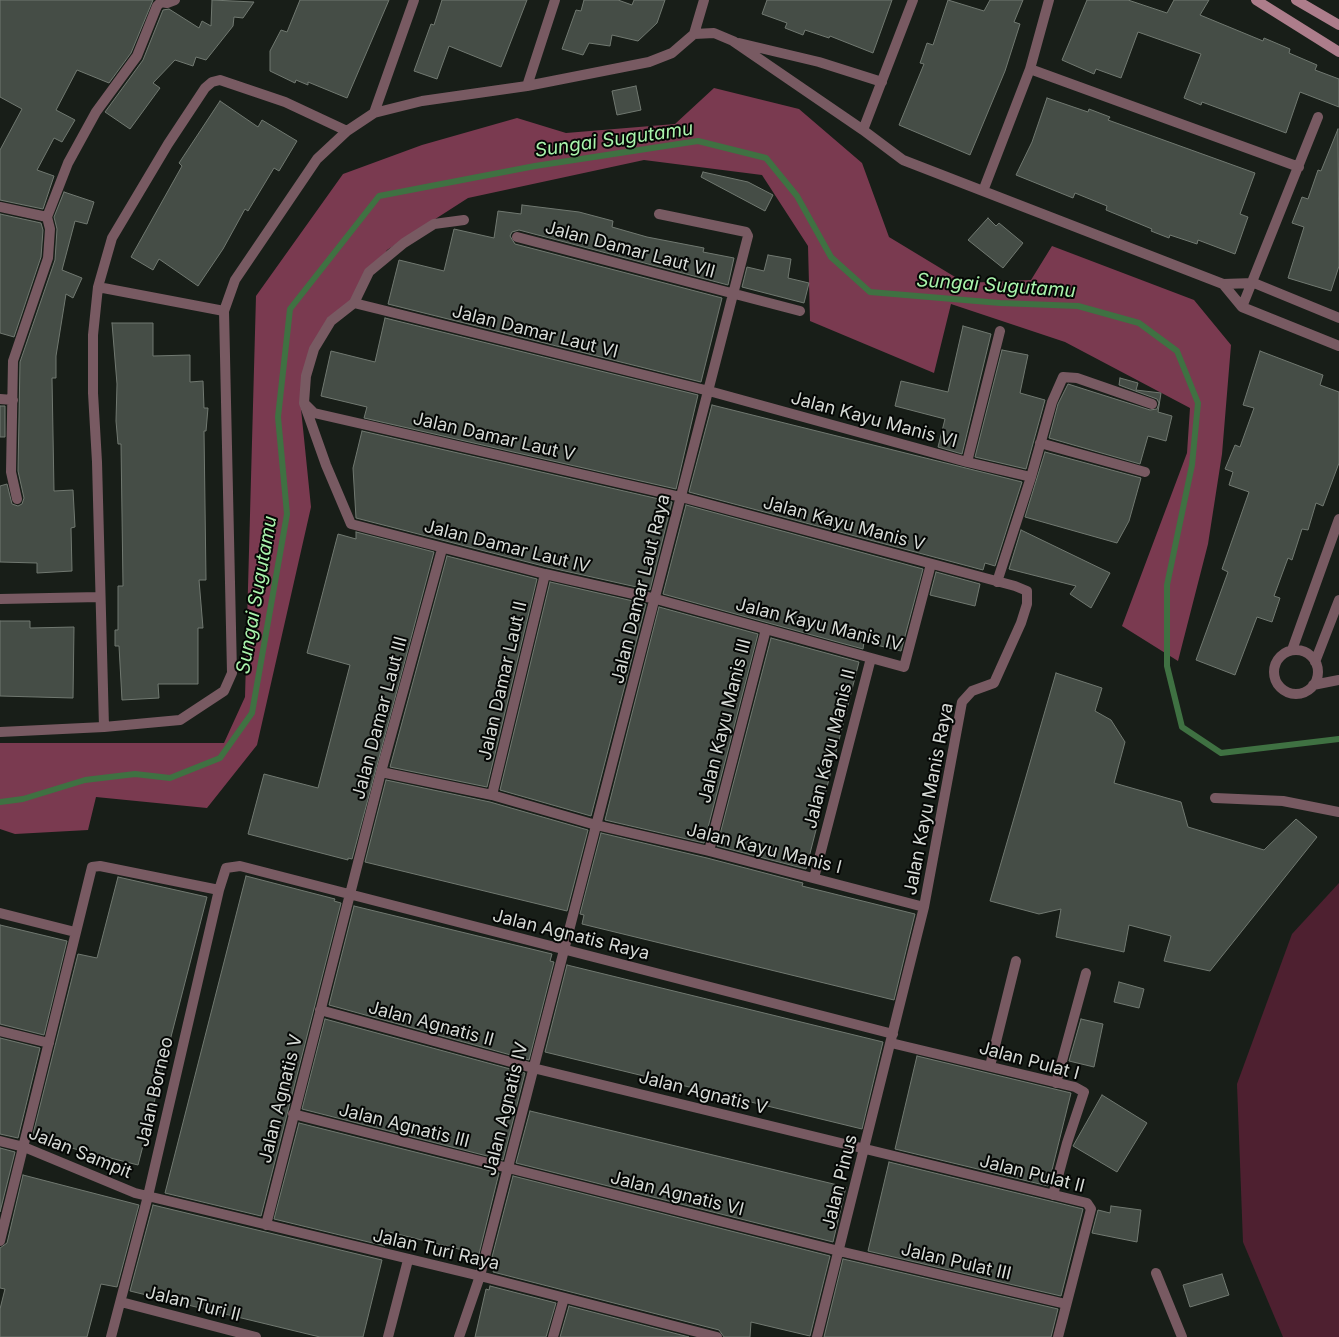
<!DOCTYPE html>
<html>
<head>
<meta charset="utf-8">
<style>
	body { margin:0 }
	canvas { display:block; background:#181e18 }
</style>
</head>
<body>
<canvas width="1339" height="1337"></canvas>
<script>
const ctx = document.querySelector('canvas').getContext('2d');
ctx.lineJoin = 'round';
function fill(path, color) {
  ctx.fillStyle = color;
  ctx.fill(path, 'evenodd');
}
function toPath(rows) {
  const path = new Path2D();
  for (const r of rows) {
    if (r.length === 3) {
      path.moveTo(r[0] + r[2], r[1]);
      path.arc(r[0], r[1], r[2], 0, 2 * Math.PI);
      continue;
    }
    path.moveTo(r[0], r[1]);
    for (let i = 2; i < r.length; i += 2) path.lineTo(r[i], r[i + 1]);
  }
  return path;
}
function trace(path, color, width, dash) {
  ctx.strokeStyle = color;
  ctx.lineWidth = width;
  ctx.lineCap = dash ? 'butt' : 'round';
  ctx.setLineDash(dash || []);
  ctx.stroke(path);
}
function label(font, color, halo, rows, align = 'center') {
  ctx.font = font + ' Inter,sans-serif';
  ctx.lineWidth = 4;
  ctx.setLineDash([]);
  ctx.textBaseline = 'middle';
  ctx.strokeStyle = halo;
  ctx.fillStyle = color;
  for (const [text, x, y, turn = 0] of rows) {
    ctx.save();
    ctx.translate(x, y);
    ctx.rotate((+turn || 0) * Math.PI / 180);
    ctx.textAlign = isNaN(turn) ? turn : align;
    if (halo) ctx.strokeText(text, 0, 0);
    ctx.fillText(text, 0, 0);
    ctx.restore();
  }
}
fill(toPath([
	[1339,883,1339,1337,1283,1337,1243,1242,1237,1084,1292,934]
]), '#4e2030');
fill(toPath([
	[714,88,799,109,862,163,889,237,965,283,1031,280,1052,246,1194,300,1231,345,1222,454,1208,544,1178,661,1122,626,1187,453,1190,408,1065,342,951,304,934,373,810,321,808,246,762,175,644,160,468,198,387,250,354,303,326,326,300,399,311,507,257,745,207,808,96,797,88,830,15,834,0,829,0,743,224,743,245,697,256,296,343,174,422,145,517,118,566,133,675,124]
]), '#7a3a50');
trace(toPath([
	[0,802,23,799,85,780,135,774,170,778,220,758,252,713,287,514,278,417,290,309,379,196,535,166,698,141,766,158,797,196,831,257,870,292,1000,303,1078,306,1139,323,1177,351,1198,403,1192,465,1167,585,1167,666,1182,727,1221,753,1339,739]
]), '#3f7142', 6);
const building = toPath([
	[0,0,153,0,131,53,109,83,77,70,56,110,75,120,62,142,54,138,37,170,54,176,43,209,0,200,0,150,22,109,0,97,0,0],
	[212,0,254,2,243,18,234,17,233,26,206,60,196,57,193,66,175,60,153,83,160,88,130,129,105,112,143,60,163,10,169,9,199,28,202,21,211,26,212,0],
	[300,0,389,0,347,98,308,82,308,85,296,80,295,83,270,71,270,51,281,30,287,32,300,0],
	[442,0,527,0,501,67,449,46,437,79,414,71,431,24,434,25,442,0],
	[584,0,618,0,632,5,634,0,665,0,657,23,638,41,612,35,610,46,589,43,583,55,562,49,576,10,581,11,584,0],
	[767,0,892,0,873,53,830,36,829,38,805,30,803,35,785,28,787,23,762,14,767,0],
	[948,0,984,11,990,0,1023,0,1014,22,1020,24,1005,71,970,155,899,125,924,64,920,63,927,43,933,45,948,0],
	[1087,0,1128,0,1167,13,1174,0,1209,0,1200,15,1263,41,1264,38,1290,49,1289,53,1317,65,1315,70,1339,79,1339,107,1300,92,1286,133,1202,102,1201,105,1184,98,1201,54,1138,32,1121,78,1096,69,1094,74,1062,60,1087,0],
	[636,86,641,110,617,115,612,91,636,86],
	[1047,98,1088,112,1089,109,1110,117,1108,120,1255,173,1240,214,1248,217,1235,254,1198,240,1197,244,1170,235,1169,238,1151,231,1152,229,1106,210,1107,206,1075,193,1073,198,1016,175,1032,142,1047,98],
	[220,101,258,127,262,120,297,141,279,171,274,168,248,211,245,209,223,249,198,286,159,259,153,270,131,257,182,166,179,163,220,101],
	[1338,129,1339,266,1331,291,1288,278,1304,227,1292,223,1302,197,1308,199,1318,170,1321,171,1338,129],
	[703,172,748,182,773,195,765,211,701,177,703,172],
	[64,192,94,202,87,224,75,221,62,270,82,278,73,298,66,294,56,356,56,378,52,378,54,491,73,490,75,527,71,528,72,571,37,573,37,563,0,562,0,486,7,484,12,504,18,506,22,504,24,498,18,471,20,362,55,260,57,229,54,217,64,192],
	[522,205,579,212,613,221,612,227,647,237,704,248,703,252,734,258,728,285,519,230,512,232,510,236,515,244,722,298,701,382,388,304,399,260,444,271,454,229,494,238,498,211,521,214,522,205],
	[0,214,41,223,43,230,41,257,14,337,0,333,0,214],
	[988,218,996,226,999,223,1023,243,1003,268,968,240,988,218],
	[768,255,791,259,788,278,809,283,804,303,742,287,747,267,764,271,768,255],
	[385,318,698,395,676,489,364,418,367,407,321,396,331,351,375,362,385,318],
	[112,323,153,323,153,356,190,355,190,382,203,381,204,408,208,408,206,431,204,431,206,580,199,580,203,628,198,628,198,684,158,684,159,698,122,700,119,646,115,646,115,630,118,630,118,586,123,586,121,444,118,444,116,421,117,384,112,323],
	[963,326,991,334,962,454,938,447,945,419,895,406,901,381,948,392,963,326],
	[1002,350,1028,355,1020,393,1045,400,1026,469,975,457,1002,350],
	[1260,351,1323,375,1320,385,1339,392,1339,463,1323,506,1316,503,1308,530,1302,529,1292,560,1288,558,1274,596,1280,598,1272,622,1257,617,1235,675,1196,660,1228,572,1222,569,1249,492,1229,485,1233,472,1225,469,1235,445,1240,447,1254,408,1243,405,1260,351],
	[1120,378,1138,383,1136,390,1161,393,1158,412,1172,416,1166,441,1148,436,1140,464,1049,438,1058,404,1068,384,1150,410,1157,409,1159,403,1157,399,1119,385,1120,378],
	[712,405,1022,482,995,566,985,563,983,570,689,492,712,405],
	[0,406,5,406,5,437,0,437,0,406],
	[362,431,672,502,650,590,547,567,356,518,353,468,362,431],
	[1045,452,1141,478,1129,521,1117,543,1025,517,1045,452],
	[686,505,923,569,901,651,864,642,863,649,663,594,686,505],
	[1021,530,1110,573,1091,608,1070,594,1076,586,1009,569,1021,530],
	[356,532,434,552,352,859,348,858,348,860,248,834,264,774,318,788,350,665,307,653,338,534,356,539,356,532],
	[447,556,537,579,487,787,390,767,447,556],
	[936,572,980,584,975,606,930,595,936,572],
	[550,582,646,604,591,816,500,790,550,582],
	[659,607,758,634,704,843,605,820,659,607],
	[0,621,30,621,30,628,74,627,73,698,0,696,0,621],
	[771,638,859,662,806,869,717,846,771,638],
	[1056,673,1102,688,1095,711,1111,720,1125,742,1114,783,1181,802,1188,827,1264,850,1296,819,1317,837,1210,971,1164,961,1171,936,1129,925,1124,952,1056,937,1061,909,1039,914,990,901,1056,673],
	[386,780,490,802,588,830,567,911,365,862,386,780],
	[601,833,707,858,803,883,802,886,915,914,894,1000,582,924,584,915,580,914,601,833],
	[246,876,335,899,334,901,341,903,261,1216,165,1193,246,876],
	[118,877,207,897,138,1165,32,1138,78,954,97,958,118,877],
	[354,906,552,954,550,961,554,962,529,1060,329,1005,354,906],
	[0,925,67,941,44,1035,0,1024,0,925],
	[567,965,883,1042,862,1129,545,1052,567,965],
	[1119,982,1144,989,1139,1008,1114,1002,1119,982],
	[325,1019,525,1073,503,1160,302,1109,325,1019],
	[1081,1019,1103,1024,1094,1067,1069,1061,1081,1019],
	[0,1038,40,1048,18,1138,0,1134,0,1038],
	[917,1056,1071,1093,1048,1186,895,1149,917,1056],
	[1102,1095,1147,1123,1117,1172,1073,1146,1102,1095],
	[530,1111,846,1187,833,1242,516,1163,530,1111],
	[299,1123,499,1173,479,1254,389,1232,385,1246,274,1219,299,1123],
	[0,1148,15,1152,0,1212,0,1148],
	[889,1162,1083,1209,1061,1296,868,1251,889,1162],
	[23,1175,139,1205,117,1287,101,1284,87,1337,0,1337,0,1309,5,1289,0,1288,0,1248,7,1243,23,1175],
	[513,1176,830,1256,810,1336,751,1322,750,1337,724,1337,719,1330,493,1272,497,1258,492,1257,513,1176],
	[153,1205,382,1260,363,1337,320,1337,130,1291,153,1205],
	[1111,1206,1141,1210,1137,1242,1092,1233,1098,1210,1110,1213,1111,1206],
	[843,1259,1058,1309,1051,1337,824,1337,843,1259],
	[1222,1274,1229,1295,1190,1307,1183,1285,1222,1274],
	[490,1286,556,1303,546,1337,475,1337,486,1289,489,1290,490,1286],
	[569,1306,689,1337,560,1337,569,1306]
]);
fill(building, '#454d46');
trace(building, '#707870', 1);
trace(toPath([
	[1215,798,1283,801,1339,812]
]), '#785a62', 10);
trace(toPath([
	[694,34,704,0],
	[739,43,819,62,882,82],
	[1030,69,1299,167],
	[527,86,555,0],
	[374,113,414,0],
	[863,130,913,0],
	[983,191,1030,69,1049,0],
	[0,207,47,217,68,163,96,112,137,56,157,6,161,2,167,3,175,0],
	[464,220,434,224,404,243,369,272,354,303,331,321,314,349,306,376,304,403,326,465,351,524,545,574,656,599,904,667,931,564],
	[517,237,800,311],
	[1223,284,1242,307,1339,346],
	[98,287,224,311],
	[354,303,709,391,967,462,1031,477],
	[1242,307,1318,117],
	[0,399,13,400],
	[304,403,314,413,681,497,1015,586,1027,591,1027,604,1021,623,994,683,972,691,962,702,924,907,817,1337],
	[1040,443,1145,472],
	[967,462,1000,331],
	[17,499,11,472,13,361,48,258,50,229,47,217],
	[997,582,1031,477,1052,402,1063,377,1077,378,1152,404],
	[0,599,100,597],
	[1292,650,1339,519],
	[1296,672,22],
	[1315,662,1339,600],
	[1313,685,1339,680],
	[104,727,97,462,93,393,93,335,98,287,112,238,168,144,205,88,212,82,220,80,285,102,347,131],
	[0,732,104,727,180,720,224,691,232,673,224,311,235,280,317,159,347,131,374,113,422,101,527,86,649,62,672,53,694,34,714,33,733,41,863,130,903,160,1223,284,1254,283,1339,318],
	[381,772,492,795,596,825,709,851,924,907],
	[492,795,545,574],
	[709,851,766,629],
	[814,878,871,658],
	[0,913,75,932],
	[320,1010,533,1068,1087,1203,1091,1209,1058,1337],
	[0,1031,49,1043],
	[891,1043,1075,1087,1084,1092,1067,1143,1053,1195],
	[990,1066,1016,961],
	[1056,1083,1086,973],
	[293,1114,839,1251,1066,1304],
	[0,1141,24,1147,135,1193,480,1276,717,1337],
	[266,1225,381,772,442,549],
	[0,1241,92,867,100,866,219,890],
	[1156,1273,1182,1337],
	[121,1302,256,1337],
	[111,1337,148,1196,219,890,226,868,240,866,893,1034],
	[388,1337,408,1260],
	[459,1337,480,1276,748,236,746,232,659,214],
	[553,1337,564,1298]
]), '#785a62', 10);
trace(toPath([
	[1256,0,1339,52],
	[1296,0,1339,25]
]), '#ad7d8b', 10);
label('18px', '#d6dad6', '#050705', [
	["Jalan Damar Laut VII",630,250,15],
	["Jalan Damar Laut VI",535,332,14],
	["Jalan Kayu Manis VI",874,420,15],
	["Jalan Damar Laut V",494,437,13],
	["Jalan Kayu Manis V",844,524,15],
	["Jalan Damar Laut IV",507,547,14],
	["Jalan Damar Laut Raya",641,589,-76],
	["Jalan Kayu Manis IV",819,625,14],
	["Jalan Damar Laut II",503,681,-77],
	["Jalan Damar Laut III",380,718,-75],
	["Jalan Kayu Manis III",725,721,-76],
	["Jalan Kayu Manis II",830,749,-76],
	["Jalan Kayu Manis Raya",929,799,-79],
	["Jalan Kayu Manis I",764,849,14],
	["Jalan Agnatis Raya",571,935,14],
	["Jalan Agnatis II",431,1024,15],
	["Jalan Pulat I",1029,1061,15],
	["Jalan Borneo",155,1092,-77],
	["Jalan Agnatis V",703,1093,14],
	["Jalan Agnatis V",281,1099,-76],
	["Jalan Agnatis IV",506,1109,-76],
	["Jalan Agnatis III",404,1126,14],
	["Jalan Sampit",80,1153,22],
	["Jalan Pulat II",1032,1174,14],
	["Jalan Pinus",840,1182,-76],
	["Jalan Agnatis VI",677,1194,14],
	["Jalan Turi Raya",436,1250,13],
	["Jalan Pulat III",956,1262,13],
	["Jalan Turi II",193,1304,14]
]);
label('italic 19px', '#aaf4ac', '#050705', [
	["Sungai Sugutamu",614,140,-8],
	["Sungai Sugutamu",996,286,4],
	["Sungai Sugutamu",257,595,-80]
]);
</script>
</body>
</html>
